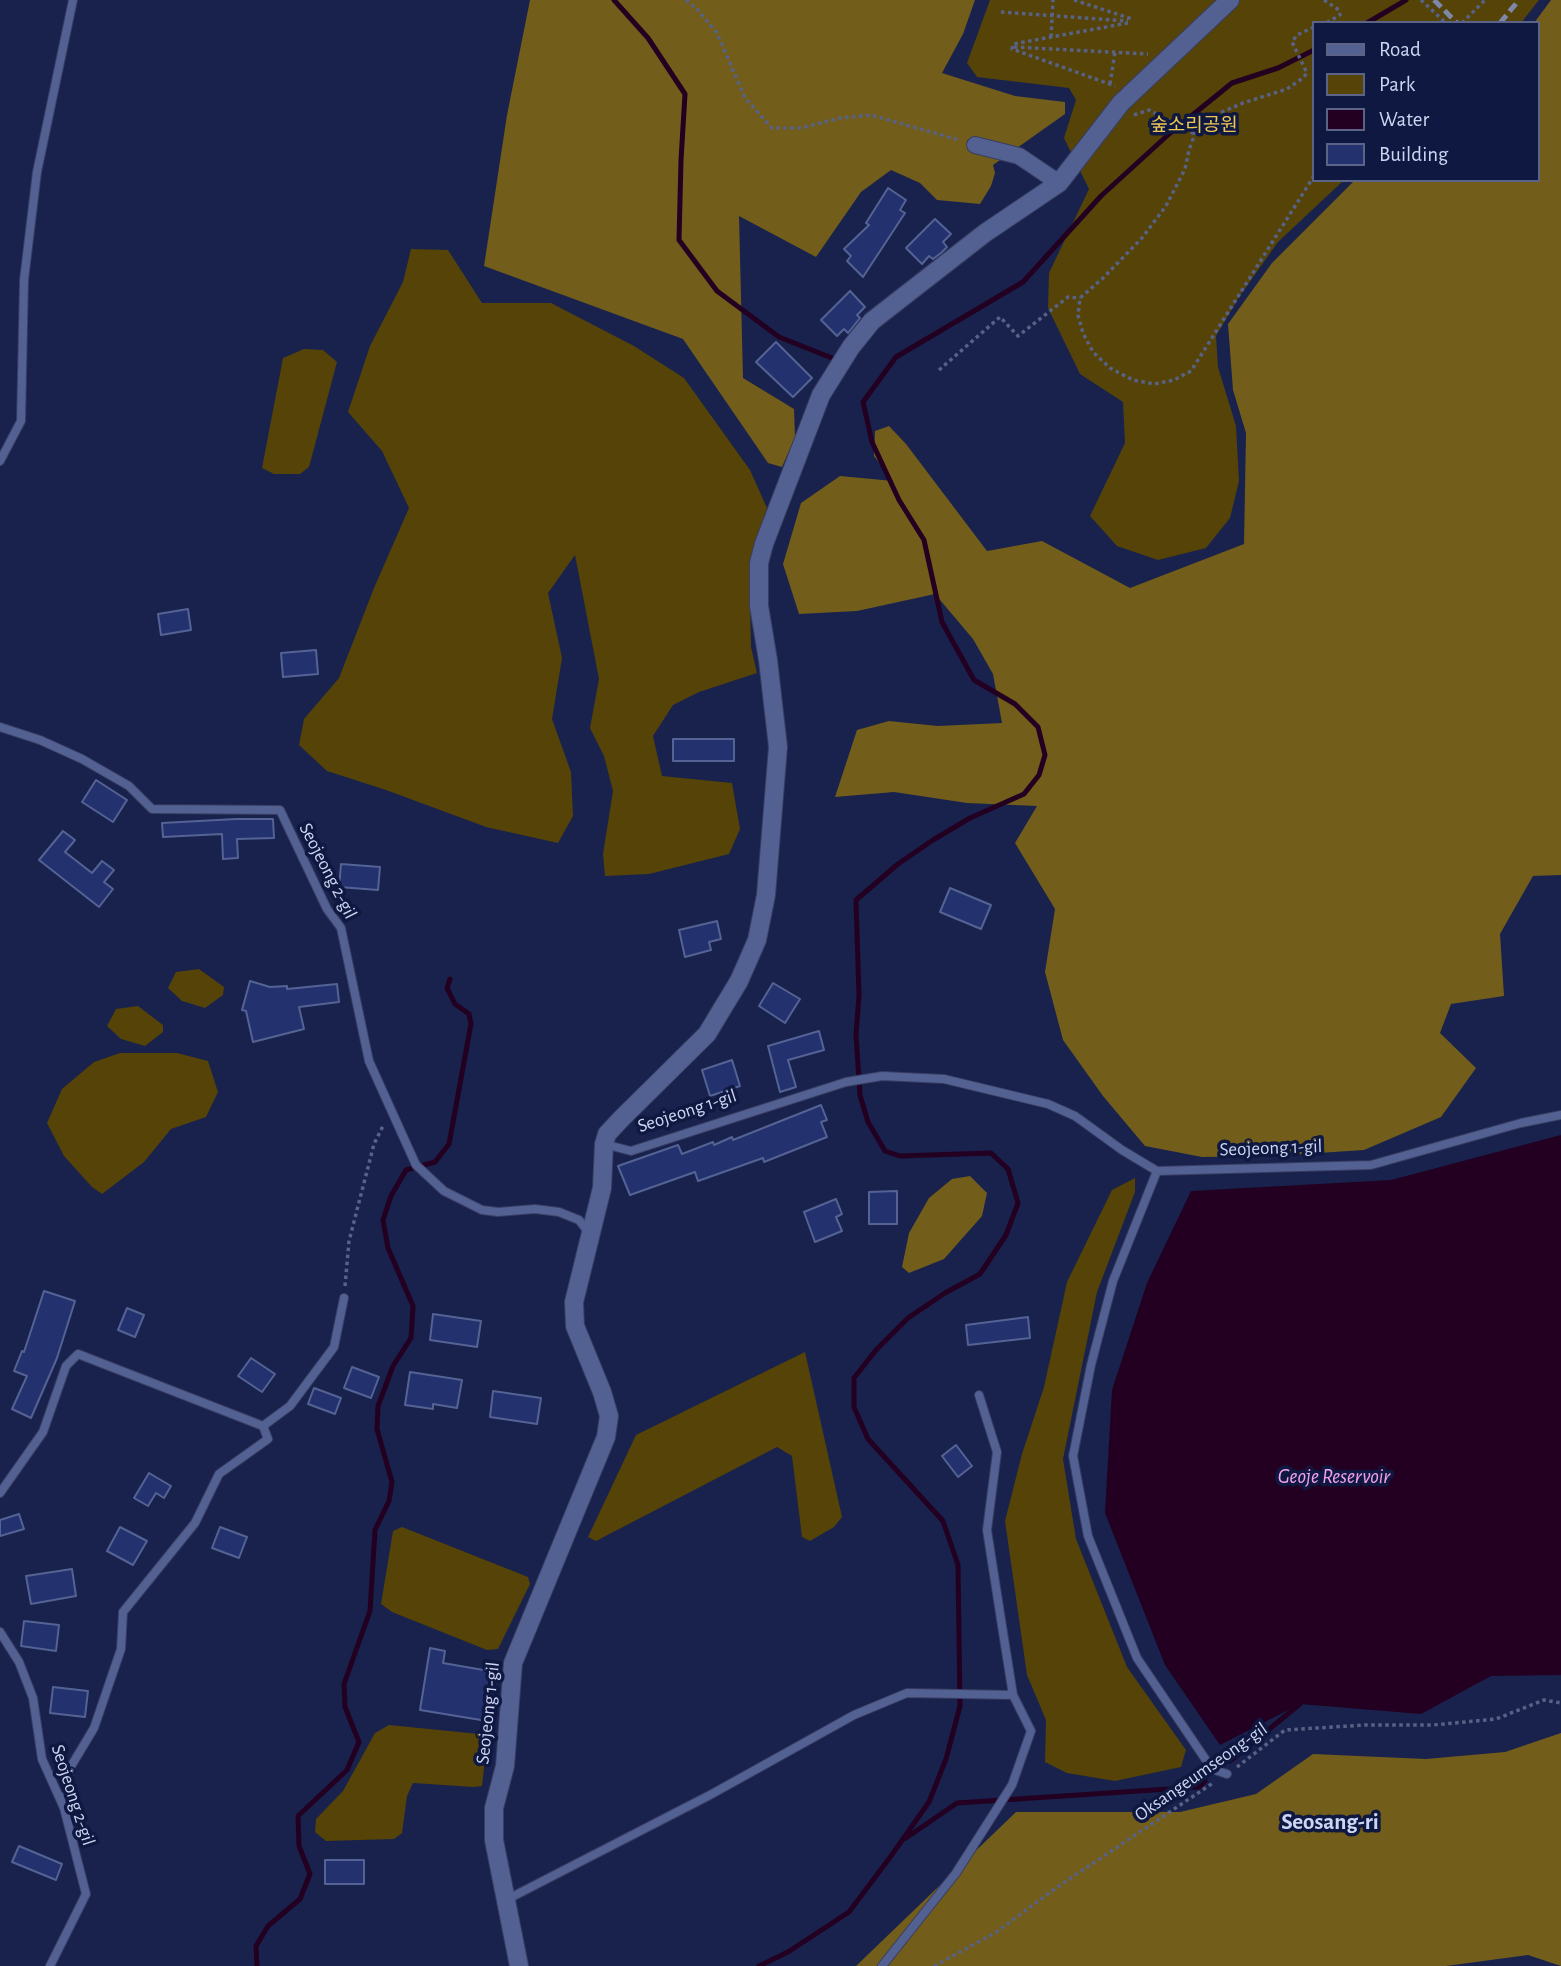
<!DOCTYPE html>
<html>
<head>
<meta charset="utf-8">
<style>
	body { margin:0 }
	#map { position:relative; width:1561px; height:1966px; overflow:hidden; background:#18224c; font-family:"Alegreya Sans",sans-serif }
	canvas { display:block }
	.legend { position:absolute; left:1312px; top:21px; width:228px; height:161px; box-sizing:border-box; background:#0f1841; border:2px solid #5b6487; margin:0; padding:9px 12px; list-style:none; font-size:21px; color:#ccd5f1 }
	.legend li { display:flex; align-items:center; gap:14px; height:35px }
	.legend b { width:35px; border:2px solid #5b6487 }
</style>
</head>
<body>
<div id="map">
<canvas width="1561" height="1966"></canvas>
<ul class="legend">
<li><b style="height:9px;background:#526191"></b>Road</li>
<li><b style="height:19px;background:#554307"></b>Park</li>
<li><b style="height:19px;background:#230021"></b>Water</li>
<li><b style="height:19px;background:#23316e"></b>Building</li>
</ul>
</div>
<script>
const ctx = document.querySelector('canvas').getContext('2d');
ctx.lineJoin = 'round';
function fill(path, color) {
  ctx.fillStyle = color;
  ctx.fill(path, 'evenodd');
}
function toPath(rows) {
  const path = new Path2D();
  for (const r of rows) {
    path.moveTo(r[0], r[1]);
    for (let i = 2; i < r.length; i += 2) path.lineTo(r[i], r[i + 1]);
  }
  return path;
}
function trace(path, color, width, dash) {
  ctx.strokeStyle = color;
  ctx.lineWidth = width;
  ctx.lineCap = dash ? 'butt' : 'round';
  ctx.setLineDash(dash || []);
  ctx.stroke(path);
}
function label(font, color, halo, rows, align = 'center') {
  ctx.font = font + ' "Alegreya Sans","Noto Sans KR",sans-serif';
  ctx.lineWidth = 7;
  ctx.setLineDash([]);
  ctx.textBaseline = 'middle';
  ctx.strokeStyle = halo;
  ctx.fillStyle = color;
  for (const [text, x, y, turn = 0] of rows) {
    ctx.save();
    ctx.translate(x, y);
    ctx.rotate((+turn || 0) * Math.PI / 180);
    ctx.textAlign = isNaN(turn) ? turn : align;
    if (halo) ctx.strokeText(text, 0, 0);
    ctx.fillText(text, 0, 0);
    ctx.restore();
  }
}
fill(toPath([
	[990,0,1539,0,1521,23,1314,23,1314,180,1344,180,1278,242,1239,297,1216,336,1218,367,1236,426,1239,481,1230,518,1206,548,1158,560,1117,546,1090,516,1125,443,1123,402,1080,374,1048,308,1049,273,1089,189,1064,138,1076,100,1069,88,977,77,967,63],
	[411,249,448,250,482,303,551,303,634,346,684,378,750,470,767,508,749,563,751,647,757,673,699,692,673,705,653,736,662,776,732,783,740,829,729,854,649,874,605,876,603,854,613,791,604,756,590,728,599,679,575,555,548,593,562,658,552,719,571,772,573,816,558,843,486,827,386,790,327,771,299,745,304,719,339,678,374,588,409,508,382,451,348,412,370,346,403,282],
	[304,349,323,350,337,362,309,467,300,474,274,474,262,468,283,358],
	[199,969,224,987,223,995,205,1008,182,1001,168,988,176,972],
	[138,1006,163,1025,163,1032,145,1046,121,1039,107,1026,116,1009],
	[120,1053,177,1053,208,1061,218,1092,206,1117,171,1129,144,1162,102,1194,92,1187,64,1156,47,1123,62,1089,94,1062],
	[1135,1178,1135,1192,1097,1292,1063,1459,1076,1539,1127,1667,1186,1750,1181,1767,1115,1781,1067,1773,1045,1762,1046,1720,1027,1675,1005,1521,1022,1454,1044,1387,1067,1282,1112,1190],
	[805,1352,842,1517,834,1527,810,1541,802,1537,792,1456,777,1447,596,1541,588,1537,636,1435],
	[402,1527,528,1577,530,1584,498,1649,487,1650,392,1612,381,1604,393,1531],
	[389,1725,479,1734,487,1742,482,1786,474,1787,413,1783,407,1796,402,1833,394,1839,326,1841,315,1832,316,1819,343,1791,375,1733]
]), '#554307');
fill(toPath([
	[530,0,975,0,963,34,942,73,1015,96,1065,102,1065,114,993,165,995,173,991,186,980,204,937,200,920,183,891,170,861,192,816,257,739,216,743,378,794,409,795,437,782,467,768,463,683,339,484,266,507,115],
	[1551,0,1561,0,1561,875,1533,876,1500,934,1504,996,1451,1004,1440,1033,1476,1068,1441,1117,1364,1150,1273,1156,1202,1157,1145,1146,1103,1096,1063,1040,1045,972,1055,909,1015,843,1037,806,967,803,894,792,835,797,857,730,889,721,938,726,1002,723,993,674,973,639,935,594,857,611,799,614,783,564,801,503,840,476,893,481,874,456,875,431,889,426,906,444,987,551,1042,541,1130,588,1244,544,1246,433,1233,390,1228,324,1272,263,1355,180,1538,180,1538,23,1534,23],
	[970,1176,987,1193,982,1216,944,1259,909,1273,902,1267,909,1233,929,1198,952,1179],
	[1561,1733,1561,1966,1528,1955,1446,1966,856,1966,1016,1812,1180,1812,1256,1794,1313,1754,1426,1759,1505,1752]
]), '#725d1b');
fill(toPath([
	[1561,1135,1561,1675,1491,1676,1421,1714,1300,1704,1220,1745,1165,1665,1105,1513,1112,1390,1147,1283,1191,1191,1391,1180]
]), '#230021');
trace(toPath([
	[614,0,648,38,685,94,681,160,679,240,717,291,779,337,832,358],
	[1367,23,1406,0],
	[1230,1761,1300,1704],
	[906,1838,957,1803,1199,1787,1205,1781],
	[257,1966,256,1946,268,1926,300,1899,310,1874,299,1846,298,1816,347,1770,359,1742,345,1707,344,1684,370,1611,375,1530,389,1501,392,1482,377,1429,378,1406,393,1366,411,1338,413,1306,388,1248,383,1220,391,1196,406,1170,435,1162,449,1144,471,1024,469,1014,455,1004,447,988,450,979],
	[759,1966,788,1952,849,1912,891,1856,929,1802,946,1759,960,1706,958,1565,943,1521,868,1439,854,1407,854,1378,876,1350,908,1318,945,1293,980,1274,1006,1235,1018,1203,1008,1169,991,1153,900,1156,885,1151,868,1122,860,1095,856,1034,859,996,856,900,898,864,933,840,970,818,1024,794,1039,775,1045,755,1038,727,1015,704,974,680,942,622,924,540,899,500,872,442,863,402,896,357,1023,282,1101,196,1169,134,1232,83,1278,68,1314,50]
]), '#230021', 5);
const building = toPath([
	[888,188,906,200,900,210,905,213,863,277,847,261,851,256,844,249,869,225,866,223,888,188],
	[935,219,951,234,943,242,947,247,941,253,933,259,929,256,922,264,906,248,935,219],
	[850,291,865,307,857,315,860,318,848,333,844,329,837,336,821,320,850,291],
	[776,342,812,378,793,397,756,362,776,342],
	[188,609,191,630,161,635,158,614,188,609],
	[316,650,318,674,283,677,281,653,316,650],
	[673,739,734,739,734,761,673,761,673,739],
	[96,780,127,800,113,822,82,802,96,780],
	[236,819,273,819,274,838,237,839,238,858,223,859,222,834,163,837,162,823,236,819],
	[63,831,75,840,65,852,92,873,102,861,114,870,104,882,113,889,99,907,39,860,63,831],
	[341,864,380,867,378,890,339,887,341,864],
	[950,888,991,905,981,929,940,912,950,888],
	[717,921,721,939,709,942,711,950,685,957,679,930,717,921],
	[250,981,270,987,287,986,287,989,337,984,339,1002,299,1007,304,1029,253,1042,246,1011,242,1010,250,981],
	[773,983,800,999,785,1023,759,1006,773,983],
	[819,1031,824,1050,788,1060,796,1087,780,1092,768,1046,819,1031],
	[732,1060,740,1086,710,1096,702,1070,732,1060],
	[821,1105,827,1120,821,1122,827,1137,764,1162,763,1158,698,1181,695,1172,630,1195,618,1166,678,1145,682,1154,713,1142,714,1145,732,1137,733,1140,821,1105],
	[897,1191,897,1224,869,1224,869,1192,897,1191],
	[836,1199,842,1214,836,1217,842,1231,815,1242,804,1212,836,1199],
	[44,1291,75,1301,57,1358,31,1418,12,1409,27,1376,14,1371,22,1351,24,1352,44,1291],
	[127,1308,144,1315,135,1337,118,1330,127,1308],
	[433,1314,481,1321,477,1347,430,1340,433,1314],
	[1028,1317,1030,1338,968,1345,966,1325,1028,1317],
	[251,1358,275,1374,262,1392,238,1376,251,1358],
	[352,1367,379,1377,371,1398,344,1388,352,1367],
	[410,1372,462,1380,457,1408,433,1404,433,1409,405,1405,410,1372],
	[314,1388,341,1398,335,1414,308,1404,314,1388],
	[493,1391,541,1398,537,1424,490,1417,493,1391],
	[956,1445,972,1466,958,1477,942,1456,956,1445],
	[149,1473,171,1486,164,1498,156,1493,148,1506,134,1498,149,1473],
	[19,1514,24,1529,0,1536,0,1520,19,1514],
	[120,1527,147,1541,133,1565,107,1551,120,1527],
	[220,1527,247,1537,239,1558,212,1548,220,1527],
	[72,1569,76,1596,31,1604,26,1576,72,1569],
	[24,1621,59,1625,56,1651,21,1646,24,1621],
	[430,1648,445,1651,443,1663,495,1672,487,1721,420,1710,430,1648],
	[53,1687,88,1691,85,1717,50,1713,53,1687],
	[19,1846,62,1864,56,1880,12,1862,19,1846],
	[325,1860,364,1860,364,1884,325,1884,325,1860]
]);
fill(building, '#23316e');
trace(building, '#546394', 2);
const lane = toPath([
	[0,461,21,421,24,280,37,172,73,0],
	[0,727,40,740,82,759,129,786,152,809,280,810,327,909,341,928,369,1061,416,1165,444,1191,482,1210,498,1212,535,1209,559,1212,579,1220,589,1233],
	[604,1144,631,1151,846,1082,882,1076,944,1079,1048,1104,1075,1116,1122,1150,1157,1171,1371,1165,1521,1123,1561,1115],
	[1157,1171,1113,1281,1091,1365,1073,1456,1088,1536,1137,1658,1212,1769,1227,1774],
	[263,1426,290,1406,334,1347,344,1298],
	[0,1493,43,1432,66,1366,78,1354,263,1426,268,1439,219,1474,195,1523,123,1612,121,1649,94,1728,70,1768,64,1808],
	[0,1632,19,1662,33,1698,42,1759,64,1808,86,1894,50,1966],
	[506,1900,710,1795,854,1715,907,1693,1013,1695],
	[882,1966,956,1873,1012,1785,1031,1731,1013,1695,1002,1626,987,1530,997,1452,979,1395]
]);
const street = toPath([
	[975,145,1019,156,1059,183]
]);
const secondary = toPath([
	[519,1966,494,1840,494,1808,505,1766,513,1663,606,1437,609,1416,602,1392,575,1326,574,1302,602,1188,604,1144,607,1134,621,1119,707,1034,739,981,757,940,766,895,778,747,768,660,759,606,759,563,764,544,821,395,851,347,872,321,985,233,1059,183,1121,103,1230,0]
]);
trace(lane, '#393d63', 10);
trace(street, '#393d63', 18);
trace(secondary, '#393d63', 20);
trace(toPath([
	[686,0,698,10,717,33,745,98,772,128,801,128,840,118,871,115,959,140],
	[1074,0,1129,18,1128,23,1013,44,1012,49,1115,86],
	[1324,0,1339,10,1340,15,1326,23],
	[1421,0,1446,23],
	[1001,12,1128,21],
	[1462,23,1485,0],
	[1314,27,1297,35,1292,42,1307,73,1303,78,1287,89,1243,103,1222,112,1195,134,1189,150,1185,169,1166,206,1142,238,1102,279,1080,298,1078,315,1083,333,1093,352,1110,368,1133,380,1154,384,1174,380,1191,371,1314,176],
	[1051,37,1053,0],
	[1014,47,1148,54],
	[1110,84,1115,52],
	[1134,115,1149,110,1195,134],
	[939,370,1000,317,1018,336,1068,297,1080,298],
	[345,1286,349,1241,374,1144,384,1124],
	[1237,1767,1285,1730,1365,1725,1433,1725,1496,1719,1544,1700,1561,1703],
	[934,1966,995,1933,1056,1888,1213,1783]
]), '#586287', 3.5, [3.5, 3.5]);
trace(lane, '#526191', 8);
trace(street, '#526191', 16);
trace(secondary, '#526191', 18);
trace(toPath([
	[1434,0,1457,23],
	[1500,23,1519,0]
]), '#7d87a9', 5, [10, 5]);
label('19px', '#edc653', '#0f1841', [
	["숲소리공원",1194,125]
]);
label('19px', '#ccd5f1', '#0f1841', [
	["Seojeong 2-gil",328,871,63],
	["Seojeong 1-gil",687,1111,-18],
	["Seojeong 1-gil",1271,1148,-2],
	["Seojeong 1-gil",488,1713,-84],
	["Oksangeumseong-gil",1201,1772,-35],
	["Seojeong 2-gil",73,1795,72]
]);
label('italic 21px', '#f4a0ec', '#0f1841', [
	["Geoje Reservoir",1334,1477]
]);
label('bold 23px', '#ccd5f1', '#0f1841', [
	["Seosang-ri",1330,1822]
]);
</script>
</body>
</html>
